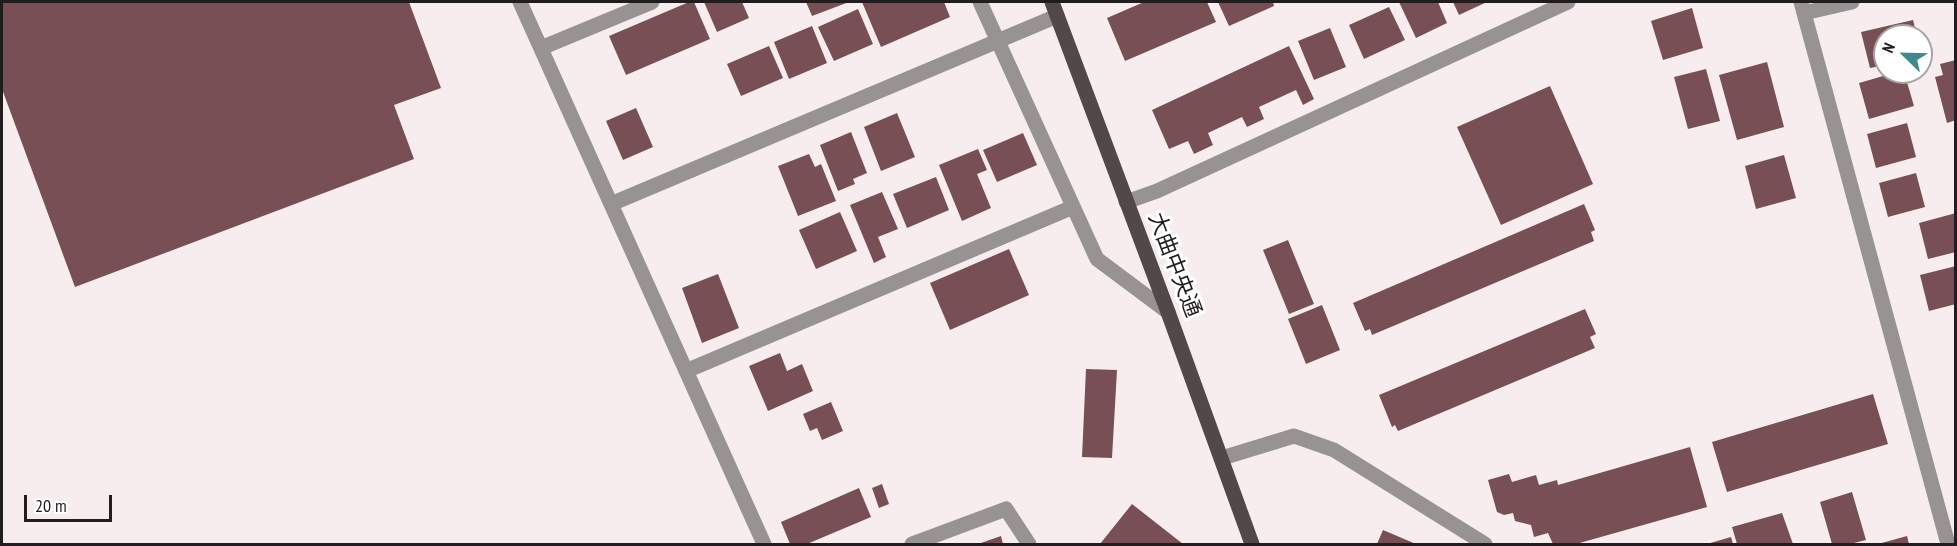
<!DOCTYPE html>
<html>
<head>
<meta charset="utf-8">
<style>
	body { margin:0 }
	#map { position:relative; width:1957px; height:546px; overflow:hidden; background:#f7edee; font-family:"PT Sans Narrow",sans-serif }
	canvas { display:block }
	.frame { position:absolute; inset:0; border:3px solid #211d1e; pointer-events:none }
	.north { position:absolute; left:1873px; top:24px; width:60px; height:60px; box-sizing:border-box; background:#fff; border:2px solid #a6a5a5; border-radius:50%; rotate:293deg; font-size:16px; font-weight:700; line-height:24px; text-align:center; color:#211d1e }
	.north::after { content:''; display:block; margin:auto; width:21px; height:27px; background:#41888e; clip-path:polygon(50% 0,100% 100%,50% 72%,0 100%) }
	.scale { position:absolute; left:24px; top:495px; width:88px; height:27px; box-sizing:border-box; border:3px solid #211d1e; border-top:0; padding-left:8px; font-size:18px; line-height:21px; white-space:nowrap; color:#211d1e; -webkit-text-stroke:4px #fff; paint-order:stroke }
</style>
</head>
<body>
<div id="map">
<canvas width="1957" height="546"></canvas>
<div class="frame"></div>
<div class="north">N</div>
<div class="scale">20 m</div>
</div>
<script>
const ctx = document.querySelector('canvas').getContext('2d');
ctx.lineJoin = 'round';
function fill(path, color) {
  ctx.fillStyle = color;
  ctx.fill(path, 'evenodd');
}
function toPath(rows) {
  const path = new Path2D();
  for (const r of rows) {
    path.moveTo(r[0], r[1]);
    for (let i = 2; i < r.length; i += 2) path.lineTo(r[i], r[i + 1]);
  }
  return path;
}
function trace(path, color, width, dash) {
  ctx.strokeStyle = color;
  ctx.lineWidth = width;
  ctx.lineCap = dash ? 'butt' : 'round';
  ctx.setLineDash(dash || []);
  ctx.stroke(path);
}
function label(font, color, halo, rows, align = 'center') {
  ctx.font = font + ' "PT Sans Narrow","Noto Sans JP",sans-serif';
  ctx.lineWidth = 6;
  ctx.setLineDash([]);
  ctx.textBaseline = 'middle';
  ctx.strokeStyle = halo;
  ctx.fillStyle = color;
  for (const [text, x, y, turn = 0] of rows) {
    ctx.save();
    ctx.translate(x, y);
    ctx.rotate((+turn || 0) * Math.PI / 180);
    ctx.textAlign = isNaN(turn) ? turn : align;
    if (halo) ctx.strokeText(text, 0, 0);
    ctx.fillText(text, 0, 0);
    ctx.restore();
  }
}
fill(toPath([
	[2,2,409,2,441,88,394,105,414,159,75,287,2,89],
	[689,2,694,2,710,39,626,75,609,36],
	[704,2,742,2,749,18,717,32],
	[806,2,849,2,812,16],
	[862,2,944,2,950,17,881,47],
	[1144,2,1207,2,1216,22,1125,61,1107,18],
	[1218,2,1273,2,1274,6,1229,26],
	[1399,2,1438,2,1447,23,1416,38],
	[1453,2,1487,2,1459,15],
	[1389,7,1405,40,1364,59,1349,25],
	[1692,8,1703,48,1663,60,1651,21],
	[858,9,873,44,834,61,818,27],
	[1913,20,1917,36,1885,36,1885,65,1870,68,1861,32],
	[812,26,827,63,789,79,774,42],
	[1330,28,1346,67,1314,80,1298,41],
	[769,46,783,78,741,96,727,64],
	[1289,46,1314,99,1303,105,1296,90,1259,107,1264,119,1247,127,1242,117,1208,133,1213,145,1194,154,1188,141,1169,149,1152,110],
	[1956,60,1956,120,1947,123,1935,77,1943,75,1940,64],
	[1767,62,1784,127,1737,140,1719,75],
	[1706,69,1720,121,1688,129,1674,77],
	[1897,72,1904,72,1914,106,1869,119,1859,83],
	[1550,86,1593,184,1501,225,1457,127],
	[636,108,653,147,623,160,606,121],
	[897,113,915,157,881,171,864,127],
	[1907,123,1916,157,1876,168,1867,134],
	[851,132,867,173,853,179,855,184,838,191,820,145],
	[1023,133,1037,165,997,182,983,150],
	[978,149,987,170,977,174,991,208,962,221,939,165],
	[809,154,815,167,821,164,836,201,798,216,778,166],
	[1784,155,1796,198,1756,209,1745,166],
	[1916,173,1925,207,1888,217,1879,183],
	[936,177,949,210,907,228,893,194],
	[882,192,898,229,878,237,886,257,874,263,850,205],
	[1584,204,1595,230,1591,232,1594,241,1372,335,1370,329,1365,331,1353,303],
	[840,212,857,251,816,269,799,230],
	[1956,213,1956,252,1928,259,1919,223],
	[1288,240,1314,304,1289,314,1263,250],
	[1009,249,1029,295,950,330,930,283],
	[1956,266,1956,304,1929,311,1920,275],
	[718,274,739,328,702,343,682,288],
	[1322,305,1340,350,1306,364,1288,319],
	[1585,309,1596,334,1590,337,1595,348,1398,431,1395,425,1392,427,1379,395],
	[780,353,787,371,802,364,813,391,768,411,749,366],
	[1086,369,1117,370,1112,458,1082,457],
	[1873,394,1888,444,1727,492,1712,442],
	[831,402,843,431,822,440,817,428,810,431,803,414],
	[1690,447,1707,507,1576,544,1553,544,1548,533,1534,537,1531,525,1515,521,1513,513,1504,515,1497,512,1488,480,1509,474,1512,482,1536,475,1539,485,1557,480,1558,485],
	[882,484,889,504,879,508,872,488],
	[859,488,871,517,807,544,790,544,781,522],
	[1852,492,1866,540,1850,544,1832,544,1820,502],
	[1132,504,1183,544,1100,544],
	[1782,513,1793,544,1737,544,1732,527],
	[1383,530,1416,544,1377,544],
	[1001,536,1003,544,978,544],
	[1907,536,1909,544,1878,544],
	[1731,537,1733,544,1707,544]
]), '#774f54');
trace(toPath([
	[520,2,764,544],
	[980,2,1097,259,1168,312],
	[1801,2,1948,544],
	[1804,13,1852,2],
	[541,48,652,2],
	[1126,202,1157,191,1568,2],
	[611,204,1057,16],
	[686,371,1073,207],
	[1222,458,1294,436,1334,450,1485,544],
	[912,544,1006,509,1029,544]
]), '#979393', 15);
trace(toPath([
	[1052,2,1168,312,1252,544]
]), '#504849', 15);
label('22px', '#211d1e', '#fff', [
	["大曲中央通",1174,265,69]
]);
</script>
</body>
</html>
